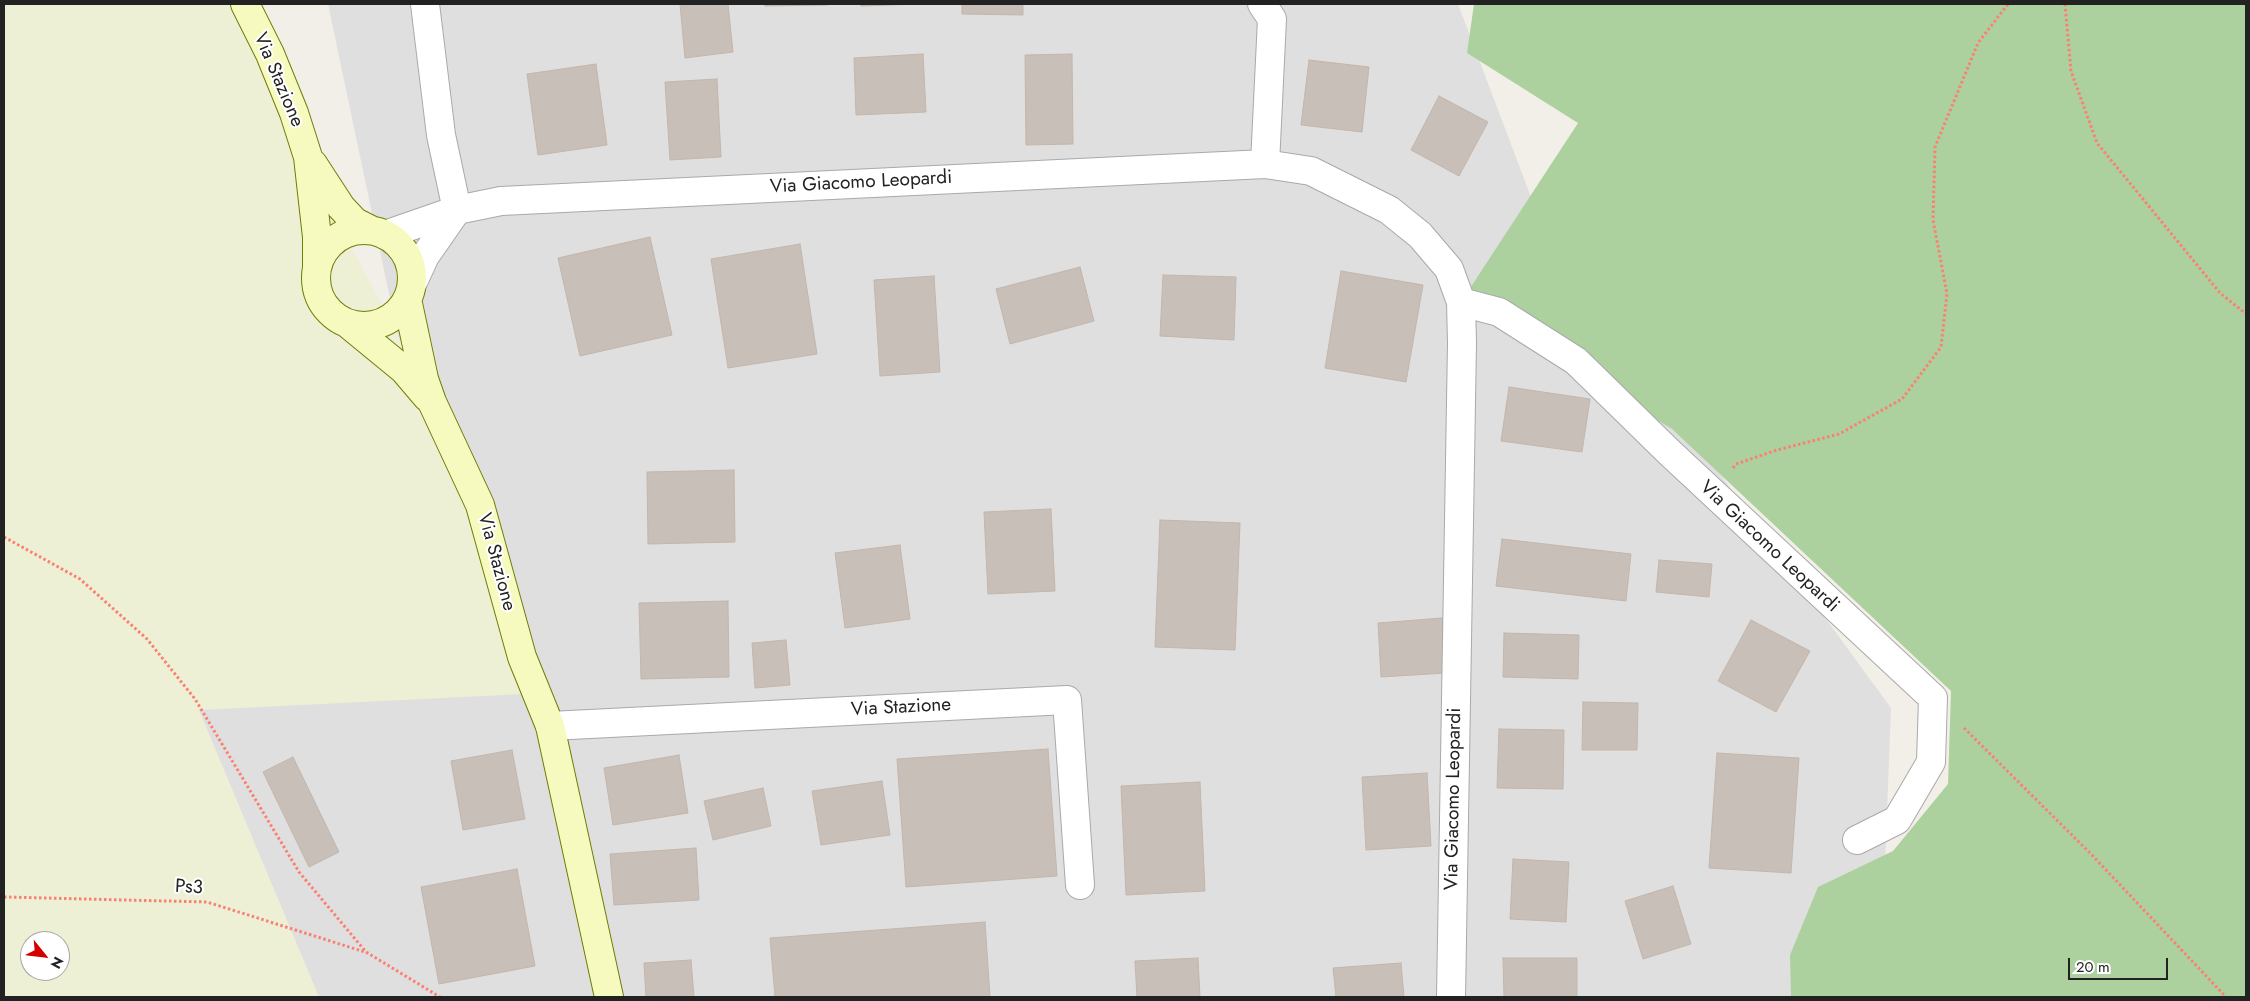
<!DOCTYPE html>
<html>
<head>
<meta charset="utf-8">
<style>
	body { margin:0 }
	#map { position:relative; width:2250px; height:1001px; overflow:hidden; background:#f2efe9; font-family:Jost,sans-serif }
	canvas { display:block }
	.frame { position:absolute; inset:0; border:5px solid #222; pointer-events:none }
	.north { position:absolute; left:20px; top:931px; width:50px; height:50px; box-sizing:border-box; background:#fff; border:1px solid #a7a7a7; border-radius:50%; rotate:119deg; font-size:14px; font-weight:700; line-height:20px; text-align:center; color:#222 }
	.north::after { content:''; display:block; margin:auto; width:18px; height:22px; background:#d40000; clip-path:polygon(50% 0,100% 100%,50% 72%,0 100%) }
	.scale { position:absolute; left:2068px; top:958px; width:100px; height:22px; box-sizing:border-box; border:2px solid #222; border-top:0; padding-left:6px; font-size:15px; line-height:18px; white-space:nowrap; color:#222; -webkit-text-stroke:4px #fff; paint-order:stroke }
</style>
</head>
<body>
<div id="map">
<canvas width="2250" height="1001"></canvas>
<div class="frame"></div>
<div class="north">N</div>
<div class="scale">20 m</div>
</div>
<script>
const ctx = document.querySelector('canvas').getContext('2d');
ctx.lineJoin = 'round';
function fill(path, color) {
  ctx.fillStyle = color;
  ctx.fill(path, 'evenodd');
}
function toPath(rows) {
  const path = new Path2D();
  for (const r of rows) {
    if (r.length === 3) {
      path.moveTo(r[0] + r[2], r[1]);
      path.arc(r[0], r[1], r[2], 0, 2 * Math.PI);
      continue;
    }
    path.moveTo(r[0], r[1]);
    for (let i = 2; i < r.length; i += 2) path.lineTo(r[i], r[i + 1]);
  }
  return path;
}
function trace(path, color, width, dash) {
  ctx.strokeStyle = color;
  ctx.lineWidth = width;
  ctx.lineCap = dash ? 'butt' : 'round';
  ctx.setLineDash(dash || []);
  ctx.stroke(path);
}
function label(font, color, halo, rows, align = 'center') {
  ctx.font = font + ' Jost,sans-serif';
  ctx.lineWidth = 4;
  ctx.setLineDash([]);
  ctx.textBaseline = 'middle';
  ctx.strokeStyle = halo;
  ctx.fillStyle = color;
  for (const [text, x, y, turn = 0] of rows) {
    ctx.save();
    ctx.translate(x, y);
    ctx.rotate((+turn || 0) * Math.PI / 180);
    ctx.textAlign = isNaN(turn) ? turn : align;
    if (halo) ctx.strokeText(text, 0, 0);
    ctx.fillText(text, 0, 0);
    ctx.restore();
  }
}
fill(toPath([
	[328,4,1458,4,1545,234,1891,708,1880,997,288,997,169,726,210,648,466,660]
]), '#e0dfdf');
fill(toPath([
	[4,4,246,4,344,234,390,319,481,516,523,694,199,710,319,997,4,997],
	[30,941,60,941,60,971,30,971]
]), '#eef0d5');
fill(toPath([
	[1474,4,2246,4,2246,997,1791,997,1790,955,1818,887,1893,851,1948,784,1951,691,1672,429,1461,302,1578,123,1467,53]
]), '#add19e');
const building = toPath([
	[680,4,728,4,733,52,685,58,680,4],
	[765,4,828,4,828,5,765,6,765,4],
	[860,4,918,4,861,6,860,4],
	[962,4,1023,4,1023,15,962,14,962,4],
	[923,54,926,112,856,115,854,58,923,54],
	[1072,54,1073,144,1026,145,1025,55,1072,54],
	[1309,60,1369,67,1362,132,1301,125,1309,60],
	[596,64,607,145,538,155,527,74,596,64],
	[717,79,721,157,670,160,665,82,717,79],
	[1439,96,1488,122,1459,176,1411,150,1439,96],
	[650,237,672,335,580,356,558,258,650,237],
	[800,244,817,354,728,368,711,259,800,244],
	[1080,267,1094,321,1010,344,996,289,1080,267],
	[1341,271,1423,285,1406,382,1325,368,1341,271],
	[1163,275,1236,277,1234,340,1160,336,1163,275],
	[934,276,940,372,880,376,874,280,934,276],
	[1509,387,1590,399,1582,452,1501,441,1509,387],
	[734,470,735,542,648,544,647,472,734,470],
	[1051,509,1055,591,988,594,984,512,1051,509],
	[1160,520,1240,523,1235,650,1155,647,1160,520],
	[1502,539,1631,554,1626,601,1496,586,1502,539],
	[900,545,910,619,845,628,835,553,900,545],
	[1659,560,1712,564,1709,597,1656,592,1659,560],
	[728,601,729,677,641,679,639,603,728,601],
	[1442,618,1446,673,1381,677,1378,623,1442,618],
	[1751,620,1810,651,1776,712,1718,681,1751,620],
	[1504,633,1579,635,1578,679,1503,677,1504,633],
	[786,640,790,685,755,688,752,643,786,640],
	[1583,702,1638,703,1637,750,1582,750,1583,702],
	[1499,729,1564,730,1563,789,1497,788,1499,729],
	[1048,749,1057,876,906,887,897,759,1048,749],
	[512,750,525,819,463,830,451,761,512,750],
	[1717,753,1799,758,1791,873,1709,868,1717,753],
	[679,755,688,813,613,825,604,768,679,755],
	[293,757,339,852,309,867,263,772,293,757],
	[1427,773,1431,846,1366,850,1362,777,1427,773],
	[882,781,890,835,821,845,812,791,882,781],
	[1200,782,1205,891,1126,895,1121,786,1200,782],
	[763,788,771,826,713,840,704,801,763,788],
	[696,848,699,900,614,905,610,854,696,848],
	[1513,859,1569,862,1566,922,1510,919,1513,859],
	[517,869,535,966,439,984,421,887,517,869],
	[1673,886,1691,944,1643,959,1625,901,1673,886],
	[985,922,990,997,775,997,770,938,985,922],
	[1198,958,1200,997,1137,997,1135,961,1198,958],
	[1503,958,1577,958,1577,997,1504,997,1503,958],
	[691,960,694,997,646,997,644,963,691,960],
	[1401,963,1404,997,1336,997,1333,968,1401,963]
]);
fill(building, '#c7bfb8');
trace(building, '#c4b6ab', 1);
const street = toPath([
	[425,4,441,135,457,210],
	[1262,4,1272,19,1265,164],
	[385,235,457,210,501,201,1265,164,1311,171,1389,210,1420,235,1449,269,1461,302,1462,343,1451,997],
	[412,284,425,256,457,210],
	[1461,302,1499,312,1576,361,1669,452,1933,698,1931,762,1897,820,1857,840],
	[550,726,1067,700,1080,885]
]);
const secondary = toPath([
	[245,4,270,54,294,113,308,157,317,237,317,268],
	[313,164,341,207,355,222,371,230],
	[364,278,48],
	[407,299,424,379,432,402,480,505,522,657,550,726,609,997],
	[348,324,404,370,427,397]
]);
trace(street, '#a9a9a9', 30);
trace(secondary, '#707d05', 30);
trace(toPath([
	[2065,4,2071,71,2097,143,2220,293,2246,314],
	[1733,468,1736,464,1777,450,1839,434,1902,399,1941,347,1947,294,1933,220,1935,147,1978,43,2008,4],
	[4,537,80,579,147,639,195,699,299,872,366,952,440,997],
	[1964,728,2090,853,2226,997],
	[4,897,207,902,365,952]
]), '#fa8072', 3, [2.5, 2.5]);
trace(street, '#fff', 28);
trace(secondary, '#f7fabf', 28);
label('19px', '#222', '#fff', [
	["Via Stazione",278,80,67],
	["Via Giacomo Leopardi",861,183,-3],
	["Via Giacomo Leopardi",1769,547,43],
	["Via Stazione",496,562,75],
	["Via Stazione",901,708,-3],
	["Via Giacomo Leopardi",1454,799,-89],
	["Ps3",189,888,3]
]);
</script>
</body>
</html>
